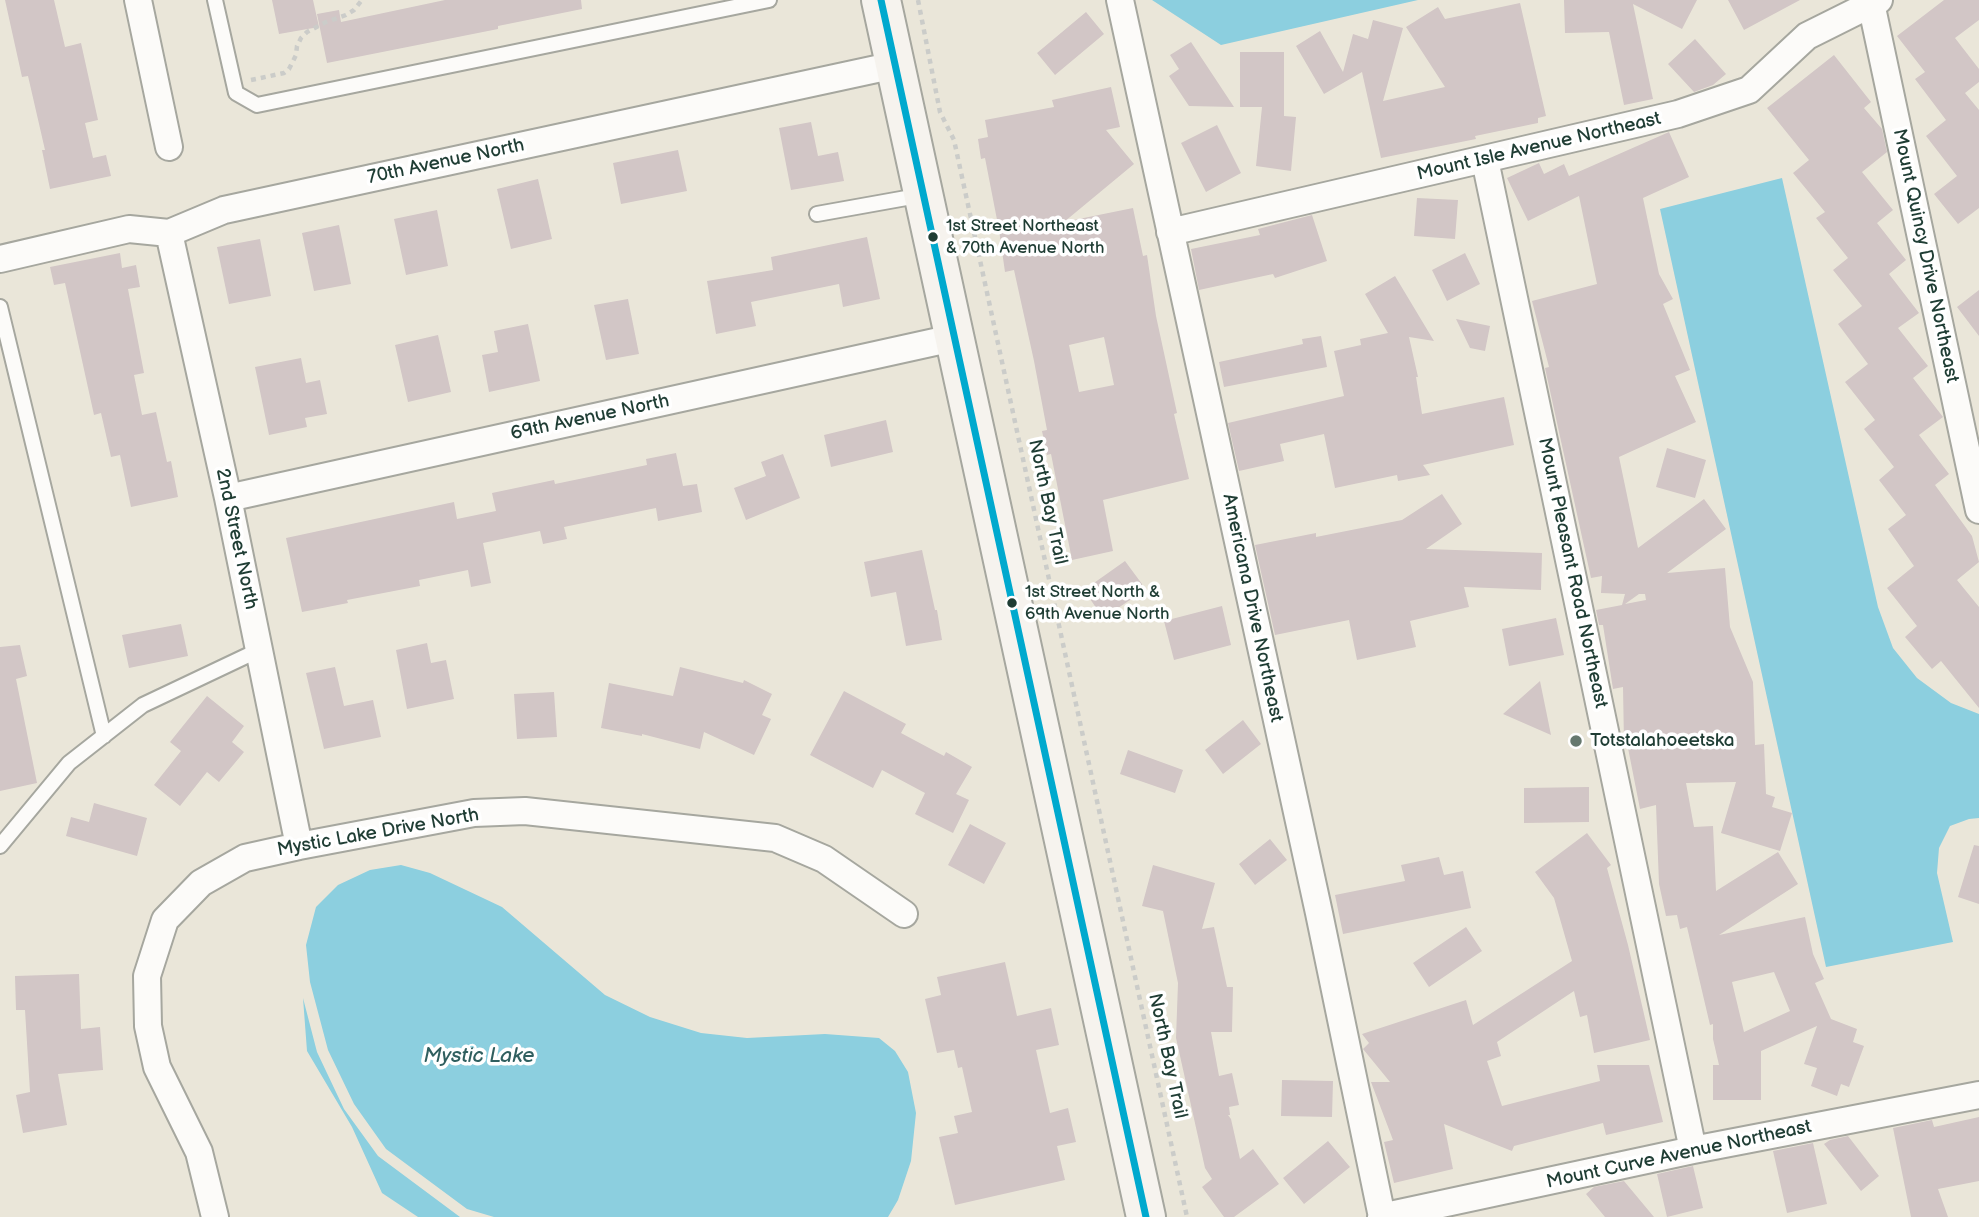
<!DOCTYPE html>
<html>
<head>
<meta charset="utf-8">
<style>
	body { margin:0 }
	canvas { display:block; background:#eae6d9 }
</style>
</head>
<body>
<canvas width="1979" height="1217"></canvas>
<script>
const ctx = document.querySelector('canvas').getContext('2d');
ctx.lineJoin = 'round';
function fill(path, color) {
  ctx.fillStyle = color;
  ctx.fill(path, 'evenodd');
}
function toPath(rows) {
  const path = new Path2D();
  for (const r of rows) {
    path.moveTo(r[0], r[1]);
    for (let i = 2; i < r.length; i += 2) path.lineTo(r[i], r[i + 1]);
  }
  return path;
}
function trace(path, color, width, dash) {
  ctx.strokeStyle = color;
  ctx.lineWidth = width;
  ctx.lineCap = dash ? 'butt' : 'round';
  ctx.setLineDash(dash || []);
  ctx.stroke(path);
}
function label(font, color, halo, rows, align = 'center') {
  ctx.font = font + ' "Balsamiq Sans",sans-serif';
  ctx.lineWidth = 7;
  ctx.setLineDash([]);
  ctx.textBaseline = 'middle';
  ctx.strokeStyle = halo;
  ctx.fillStyle = color;
  for (const [text, x, y, turn = 0] of rows) {
    ctx.save();
    ctx.translate(x, y);
    ctx.rotate((+turn || 0) * Math.PI / 180);
    ctx.textAlign = isNaN(turn) ? turn : align;
    if (halo) ctx.strokeText(text, 0, 0);
    ctx.fillText(text, 0, 0);
    ctx.restore();
  }
}
fill(toPath([
	[1152,0,1418,0,1221,45],
	[1782,178,1878,607,1893,648,1917,678,1951,703,1979,714,1979,818,1969,819,1950,826,1939,848,1937,873,1953,942,1826,967,1660,209],
	[401,865,430,873,502,907,605,995,650,1017,701,1033,747,1038,825,1034,879,1038,895,1051,908,1072,916,1113,911,1161,898,1200,888,1217,494,1217,467,1209,386,1149,354,1104,328,1050,310,982,306,945,316,907,338,885,370,870],
	[303,998,317,1052,344,1109,378,1156,460,1217,418,1217,382,1193,352,1127,307,1051]
]), '#8ccfdf');
fill(toPath([
	[5,0,54,0,65,47,81,43,98,120,85,123,93,158,106,155,111,176,50,189,42,150,45,150,28,76,22,77],
	[272,0,313,0,319,27,279,34],
	[445,0,581,0,582,9,498,26,498,29,327,63,317,14,339,10,341,22],
	[1564,0,1697,0,1682,29,1633,4,1653,99,1624,105,1609,32,1565,33],
	[1728,0,1800,0,1744,30],
	[1944,0,1979,0,1979,20,1955,38,1979,69,1979,82,1965,93,1979,110,1979,208,1958,224,1934,194,1957,176,1926,136,1946,120,1915,79,1925,72,1897,36],
	[1520,3,1546,116,1538,118,1538,123,1475,136,1476,139,1381,158,1362,72,1324,94,1296,46,1320,31,1343,72,1353,34,1368,39,1373,20,1403,28,1383,101,1445,87,1406,27,1438,7,1445,19],
	[1086,12,1104,34,1055,75,1037,53],
	[1695,39,1726,74,1713,85,1694,92,1668,64],
	[1191,42,1234,107,1189,106,1169,76,1179,69,1170,55],
	[1240,52,1284,52,1284,116,1296,117,1291,171,1256,166,1262,107,1240,107],
	[1834,55,1871,102,1864,108,1882,129,1887,152,1862,172,1893,210,1877,223,1906,260,1889,274,1919,313,1898,328,1928,366,1913,378,1943,417,1919,435,1949,474,1935,485,1972,536,1979,562,1957,580,1979,607,1979,708,1941,661,1932,669,1905,637,1917,626,1887,588,1914,566,1888,529,1906,515,1879,480,1894,467,1864,429,1875,420,1845,382,1868,364,1838,324,1862,306,1833,270,1848,258,1816,218,1825,212,1793,173,1809,160,1767,108],
	[1111,87,1120,127,1106,130,1134,164,1064,222,1133,208,1143,256,1147,255,1156,316,1177,413,1174,414,1189,479,1103,500,1113,551,1072,560,1051,454,1047,455,1042,431,1047,430,1034,361,1014,270,1005,272,999,230,985,158,981,159,978,139,988,137,985,120,1054,107,1052,100],
	[1104,337,1114,385,1079,392,1069,345],
	[811,122,818,156,838,152,844,181,791,190,779,128],
	[1217,125,1241,173,1206,192,1181,143],
	[1669,132,1689,177,1643,198,1659,274,1673,299,1663,304,1690,370,1675,376,1696,422,1619,457,1638,548,1704,499,1726,529,1667,573,1725,568,1730,627,1753,682,1755,745,1764,744,1766,794,1775,797,1772,807,1792,813,1780,851,1721,833,1736,782,1686,783,1694,827,1713,826,1716,891,1778,852,1798,884,1719,935,1805,917,1813,954,1824,979,1815,983,1831,1019,1857,1029,1853,1042,1864,1046,1849,1087,1841,1084,1837,1096,1811,1086,1817,1068,1804,1064,1817,1026,1761,1051,1761,1100,1713,1100,1713,1065,1719,1065,1713,1039,1713,1024,1710,1025,1687,927,1680,929,1677,915,1666,916,1659,884,1656,805,1640,809,1628,748,1625,748,1624,743,1623,687,1613,689,1603,625,1599,625,1596,610,1622,605,1625,594,1601,593,1602,576,1591,578,1545,368,1549,367,1532,301,1597,284,1579,196,1528,221,1507,178,1539,163,1544,174,1564,164,1569,176],
	[1639,594,1645,594,1646,600,1625,604],
	[1774,972,1790,1011,1744,1032,1732,982],
	[678,150,687,191,621,204,613,163],
	[538,179,552,239,511,249,497,189],
	[1417,198,1458,200,1455,239,1414,236],
	[437,210,448,266,406,275,394,219],
	[1312,215,1327,261,1275,278,1273,274,1199,290,1191,249,1260,235,1258,229],
	[339,225,351,284,314,291,302,233],
	[867,237,880,299,843,307,839,284,751,302,756,326,716,334,707,281,773,270,771,257],
	[260,239,271,296,229,304,217,247],
	[120,253,122,268,136,265,140,287,128,289,144,373,134,375,142,415,156,412,167,462,171,461,178,497,131,507,120,455,111,457,101,413,94,415,65,283,54,285,50,267],
	[1465,253,1480,284,1447,301,1432,270],
	[1395,276,1434,341,1409,337,1418,377,1416,377,1422,414,1504,397,1514,445,1423,465,1430,475,1398,481,1397,475,1335,488,1324,434,1280,444,1284,461,1239,471,1228,423,1344,396,1334,351,1361,345,1360,339,1388,333,1365,294],
	[1979,290,1979,336,1957,307],
	[628,299,639,354,606,360,594,305],
	[1456,319,1490,326,1485,351,1470,348],
	[528,324,540,381,489,392,482,355,498,352,494,331],
	[438,335,451,392,408,402,395,345],
	[1321,336,1327,367,1224,387,1219,362,1303,344,1302,339],
	[301,358,306,383,320,380,327,414,305,418,307,427,269,435,255,367],
	[886,420,893,452,831,467,824,435],
	[1667,448,1706,460,1695,498,1656,487],
	[676,453,683,486,697,484,702,512,658,521,656,508,564,527,567,539,543,544,540,531,483,543,491,583,471,587,468,570,419,580,420,586,347,600,348,603,302,612,286,538,454,502,457,519,496,511,492,493,554,480,555,484,647,465,646,459],
	[783,454,800,498,746,520,734,488,766,476,761,462],
	[1442,494,1462,524,1426,549,1542,553,1541,590,1464,587,1469,607,1410,621,1416,647,1357,660,1349,620,1275,635,1255,545,1316,533,1316,537,1402,520],
	[922,550,935,610,937,610,942,640,906,646,896,592,871,597,864,562],
	[1125,561,1142,584,1142,592,1103,618,1084,590],
	[1222,606,1231,645,1174,660,1164,621],
	[1556,618,1564,655,1509,666,1502,629],
	[181,624,188,656,129,668,122,635],
	[427,643,431,663,446,660,454,699,407,709,396,650],
	[20,645,27,676,16,679,37,783,0,791,0,647],
	[335,667,344,706,373,700,381,737,324,749,306,673],
	[680,667,743,683,744,680,772,694,762,715,771,719,754,755,704,732,700,749,642,734,642,736,601,728,609,683,673,696],
	[1540,681,1551,735,1503,714],
	[844,691,906,724,901,733,944,756,946,752,972,767,956,794,969,800,953,833,915,814,925,793,882,770,873,788,810,755],
	[554,692,557,737,517,739,514,694],
	[207,696,244,726,232,742,244,752,219,782,207,772,180,806,154,785,181,751,170,742],
	[1243,720,1261,744,1223,774,1205,750],
	[1128,750,1183,770,1175,793,1120,774],
	[1589,787,1589,822,1524,823,1524,788],
	[94,803,147,818,137,856,66,836,71,817,89,822],
	[970,824,1006,843,984,884,948,865],
	[1587,833,1611,865,1607,868,1628,945,1650,1040,1594,1053,1587,1015,1580,1017,1574,991,1497,1042,1501,1056,1487,1061,1502,1106,1600,1081,1597,1065,1649,1065,1663,1122,1606,1135,1603,1123,1514,1146,1512,1151,1444,1124,1453,1169,1394,1183,1384,1142,1393,1140,1371,1082,1390,1082,1363,1049,1369,1043,1362,1034,1466,1000,1473,1025,1572,961,1554,898,1535,872],
	[1270,839,1287,860,1255,885,1239,864],
	[1974,845,1979,846,1979,904,1958,897],
	[1439,857,1444,875,1463,871,1471,908,1343,934,1335,895,1405,881,1401,865],
	[1153,865,1215,883,1202,929,1214,927,1227,987,1233,987,1232,1032,1211,1032,1219,1076,1232,1073,1239,1105,1229,1107,1230,1115,1228,1115,1231,1119,1240,1159,1253,1149,1279,1184,1234,1217,1224,1217,1202,1187,1212,1179,1205,1168,1176,1038,1178,983,1163,911,1142,906],
	[1466,927,1482,951,1429,987,1413,963],
	[1005,962,1017,1016,1051,1008,1059,1045,1036,1050,1050,1113,1068,1108,1076,1142,1057,1146,1065,1180,955,1205,939,1137,958,1133,954,1116,972,1112,962,1067,958,1068,954,1050,937,1053,925,999,941,995,937,977],
	[79,974,81,1029,100,1027,103,1070,58,1074,67,1125,23,1133,16,1095,30,1092,25,1010,16,1010,15,976],
	[1282,1080,1333,1081,1332,1117,1281,1116],
	[1979,1117,1979,1181,1938,1189,1948,1217,1911,1217,1893,1128,1932,1120,1934,1127],
	[1848,1136,1879,1176,1861,1191,1824,1144,1830,1140],
	[1328,1141,1350,1167,1304,1204,1283,1178],
	[1813,1143,1827,1204,1787,1213,1773,1151],
	[1693,1166,1703,1208,1667,1217,1657,1174],
	[1624,1181,1654,1217,1605,1217,1586,1194,1594,1187]
]), '#d2c6c6');
const lane = toPath([
	[215,0,236,93,257,105,769,0],
	[817,214,923,195],
	[0,307,104,736],
	[0,846,69,763,143,705,259,650]
]);
const street = toPath([
	[138,0,169,147],
	[1120,0,1319,913,1382,1217],
	[1871,3,1979,510],
	[1485,160,1693,1150],
	[1170,232,1678,114,1749,90,1807,36,1879,0],
	[169,233,228,498,299,846],
	[0,259,129,229,169,233,224,210,895,65],
	[228,498,953,338],
	[215,1217,199,1152,157,1067,148,1026,147,976,165,920,201,883,245,858,299,846,474,813,525,811,775,838,824,859,904,914],
	[1381,1217,1693,1150,1979,1095]
]);
const secondary = toPath([
	[881,0,1146,1217]
]);
trace(lane, '#a6a79f', 18);
trace(street, '#a6a79f', 30);
trace(secondary, '#a6a79f', 42);
trace(toPath([
	[918,0,940,112,954,140,1187,1217],
	[251,80,284,73,289,69,296,55,297,46,301,38,307,32,326,22,346,15,354,10,362,0]
]), '#cbccc9', 4.5, [5, 5]);
trace(lane, '#fcfbf9', 14);
trace(street, '#fcfbf9', 26);
trace(secondary, '#f6f3ee', 38);
trace(toPath([
	[881,0,1146,1217]
]), '#00a9ce', 7);
for (const [x, y, r, color] of [
	[933,237,6,"#1f3d34"],
	[1012,603,6,"#1f3d34"],
	[1576,741,7,"#66786e"]
]) {
  const dot = new Path2D();
  dot.arc(x, y, r, 0, 2 * Math.PI);
  ctx.fillStyle = color;
  ctx.fill(dot);
  trace(dot, '#fff', 2.5);
}
label('17px', '#1f3d34', '#fff', [
	["1st Street Northeast",946,227],
	["& 70th Avenue North",946,249],
	["1st Street North &",1025,593],
	["69th Avenue North",1025,615]
], 'left');
label('19px', '#1f3d34', '#fff', [
	["Mount Isle Avenue Northeast",1539,147,-13],
	["70th Avenue North",446,162,-12],
	["Mount Quincy Drive Northeast",1925,256,78],
	["69th Avenue North",590,418,-12],
	["North Bay Trail",1047,502,78],
	["2nd Street North",236,539,78],
	["Mount Pleasant Road Northeast",1572,573,78],
	["Americana Drive Northeast",1252,608,78],
	["Mystic Lake Drive North",378,833,-10],
	["North Bay Trail",1167,1056,78],
	["Mount Curve Avenue Northeast",1679,1155,-12]
]);
label('19px', '#1f3d34', '#fff', [
	["Totstalahoeetska",1590,741]
], 'left');
label('italic 21px', '#305f5f', '#fff', [
	["Mystic Lake",479,1057]
]);
</script>
</body>
</html>
